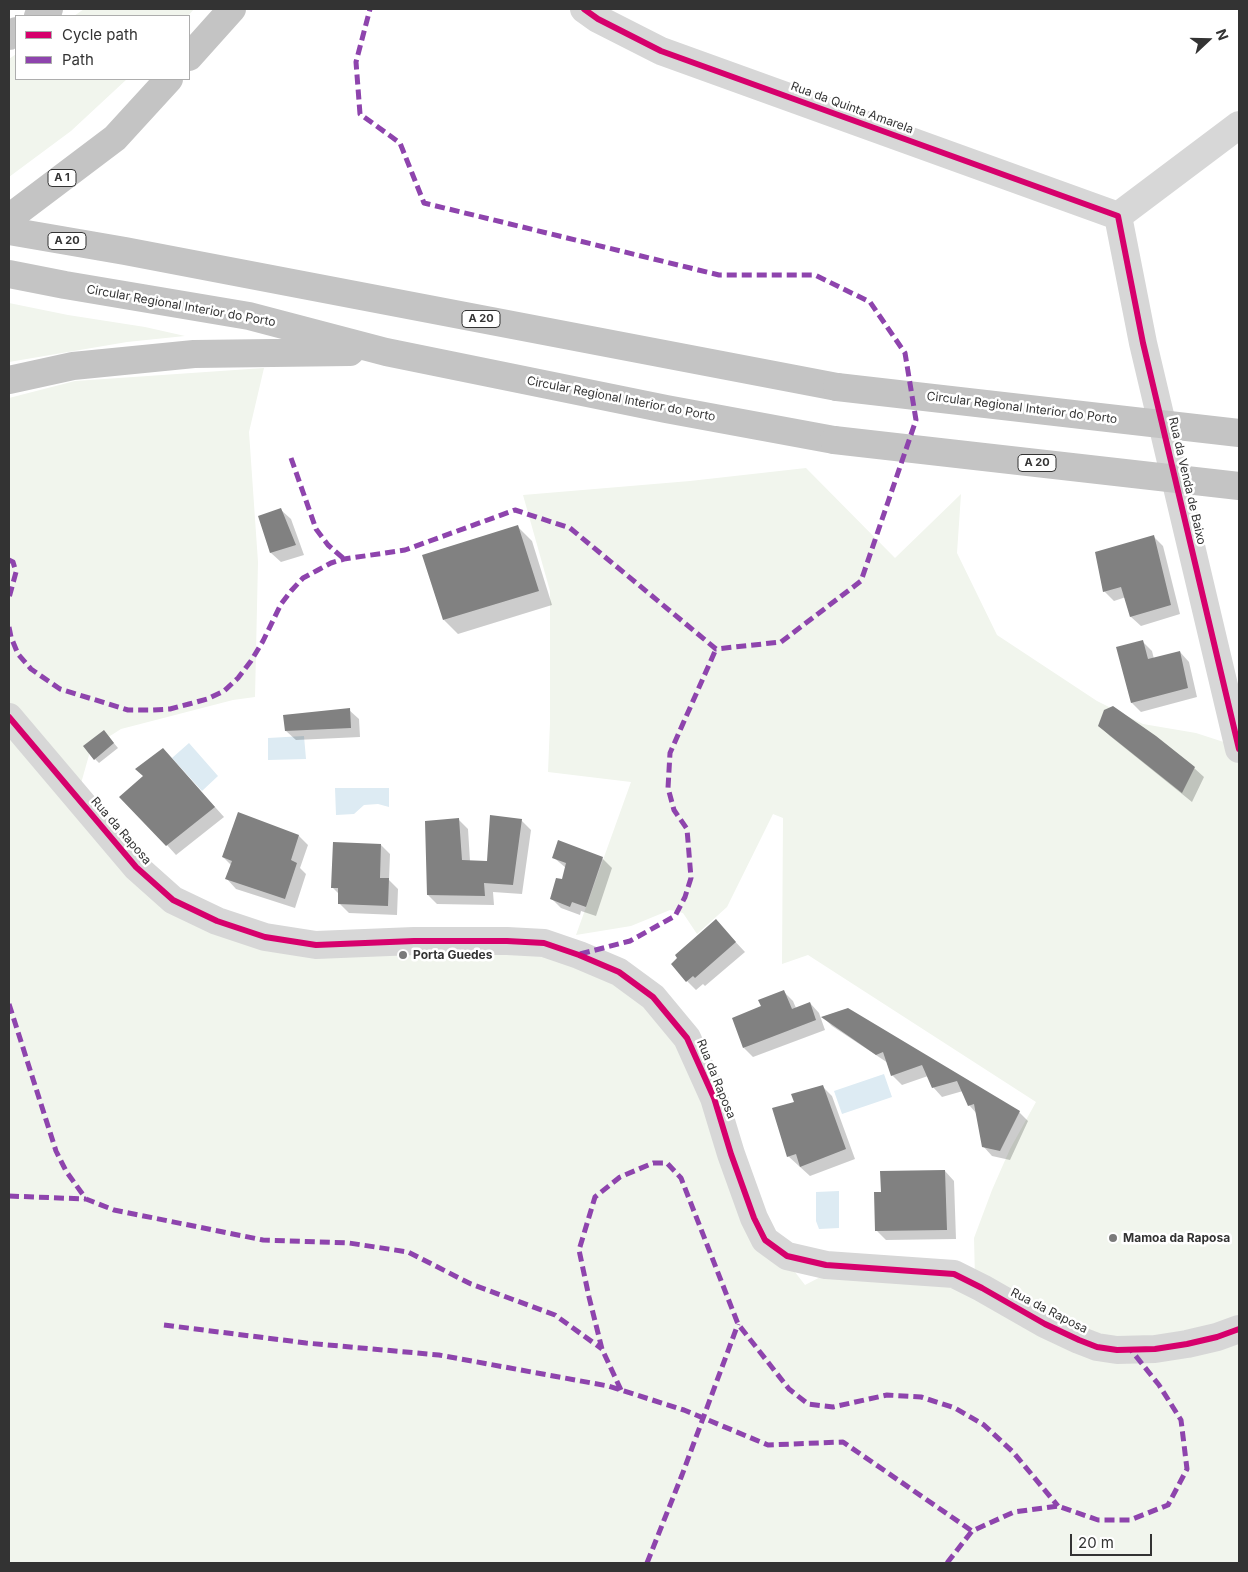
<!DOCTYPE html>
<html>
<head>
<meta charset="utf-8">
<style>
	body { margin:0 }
	#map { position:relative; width:1248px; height:1572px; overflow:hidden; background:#fff; font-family:Inter,sans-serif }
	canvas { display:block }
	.frame { position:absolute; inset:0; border:10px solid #333; pointer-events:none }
	.legend { position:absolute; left:15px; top:15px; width:175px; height:65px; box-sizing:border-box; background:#fff; border:1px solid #adadad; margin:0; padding:6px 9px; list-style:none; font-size:15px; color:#333 }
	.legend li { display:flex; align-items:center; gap:10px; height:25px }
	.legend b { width:25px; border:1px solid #adadad }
	.north { position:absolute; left:1183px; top:15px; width:50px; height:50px; -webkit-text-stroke:4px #fff; paint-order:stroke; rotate:69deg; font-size:14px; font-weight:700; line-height:20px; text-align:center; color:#333 }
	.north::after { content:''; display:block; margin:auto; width:18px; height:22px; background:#333; clip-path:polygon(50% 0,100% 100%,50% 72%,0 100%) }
	.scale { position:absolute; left:1070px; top:1534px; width:82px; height:22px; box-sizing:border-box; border:2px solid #333; border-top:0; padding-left:6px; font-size:15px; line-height:18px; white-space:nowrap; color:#333; -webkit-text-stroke:4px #fff; paint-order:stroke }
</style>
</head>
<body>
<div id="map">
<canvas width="1248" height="1572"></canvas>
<div class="frame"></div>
<ul class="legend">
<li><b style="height:6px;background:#d6006c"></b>Cycle path</li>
<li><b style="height:6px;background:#8e44ad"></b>Path</li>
</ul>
<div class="north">N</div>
<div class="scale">20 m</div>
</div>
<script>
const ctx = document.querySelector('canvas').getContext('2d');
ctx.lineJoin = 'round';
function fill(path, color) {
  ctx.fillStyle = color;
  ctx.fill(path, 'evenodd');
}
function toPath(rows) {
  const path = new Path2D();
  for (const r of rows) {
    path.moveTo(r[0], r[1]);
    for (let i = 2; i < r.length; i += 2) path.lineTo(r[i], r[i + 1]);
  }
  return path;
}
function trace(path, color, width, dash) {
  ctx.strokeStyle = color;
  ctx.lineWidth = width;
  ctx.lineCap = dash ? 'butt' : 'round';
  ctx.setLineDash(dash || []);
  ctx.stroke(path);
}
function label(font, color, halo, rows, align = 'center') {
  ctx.font = font + ' Inter,sans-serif';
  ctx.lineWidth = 5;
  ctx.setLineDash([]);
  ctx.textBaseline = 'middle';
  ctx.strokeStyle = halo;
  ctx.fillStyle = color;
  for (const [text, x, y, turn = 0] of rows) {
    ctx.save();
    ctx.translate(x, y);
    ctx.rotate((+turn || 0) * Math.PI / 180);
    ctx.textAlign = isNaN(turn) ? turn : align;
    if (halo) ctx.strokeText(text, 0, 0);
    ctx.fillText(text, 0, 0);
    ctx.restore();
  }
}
fill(toPath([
	[84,9,194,9,188,16,74,16],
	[16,54,16,79,127,79,71,131,9,177,9,59],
	[9,303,68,315,145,327,185,336,127,342,9,362],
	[264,368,249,432,258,562,255,697,233,700,121,729,91,748,78,794,227,933,552,937,642,974,704,1055,744,1206,805,1285,830,1272,975,1279,974,1238,992,1190,1010,1149,1036,1102,808,955,782,964,783,818,773,814,727,907,697,934,683,913,670,910,631,926,576,935,631,782,548,772,550,723,550,591,523,495,690,481,806,468,895,558,961,494,957,553,997,635,1097,701,1143,724,1196,733,1239,747,1239,1563,9,1563,9,398,75,381]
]), '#f1f5ed');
fill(toPath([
	[304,736,306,759,268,760,268,738],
	[189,743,218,776,202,791,172,758],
	[335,788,389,788,389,807,378,804,364,805,354,814,336,815],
	[884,1074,892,1097,842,1114,834,1091],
	[839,1191,839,1228,819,1229,816,1221,816,1192]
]), '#ddebf3');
fill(toPath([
	[281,510,291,519,304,555,281,562,271,553,260,517],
	[517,526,532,541,552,605,458,634,444,620],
	[1154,537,1163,546,1180,614,1141,626,1131,617,1126,597,1114,601,1104,591],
	[1142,641,1152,651,1154,659,1180,652,1189,662,1197,697,1141,712,1132,703],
	[349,710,359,719,360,737,296,740,286,731],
	[1100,726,1194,768,1204,777,1192,802,1110,736],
	[108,736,118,748,99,763,95,759],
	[172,759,224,817,176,855,167,845],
	[459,820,468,829,470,861,488,862,521,820,531,830,522,894,493,892,494,905,437,904,428,895],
	[299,836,308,845,300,868,306,874,295,908,236,889,227,879,231,865,223,857],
	[381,845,390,854,389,880,398,889,397,915,349,913,340,904,340,895,332,887],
	[553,857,602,858,612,868,596,916,581,911,580,915,561,908,551,898,563,881,566,868],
	[716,921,745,952,705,986,703,984,696,990,687,981,679,958],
	[784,992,793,1001,796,1008,810,1003,819,1013,825,1030,753,1057,744,1048],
	[848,1009,1019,1112,1028,1121,1010,1160,992,1156,983,1146,977,1114,969,1105,963,1091,942,1097,933,1087,928,1076,902,1085,892,1075,888,1063,832,1026,823,1017],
	[822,1086,832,1096,855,1159,810,1176,788,1156,795,1103],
	[945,1171,954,1181,956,1239,886,1240,877,1231,882,1193]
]), '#0003');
fill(toPath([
	[281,508,296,545,270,553,258,516],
	[518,525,539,591,443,620,422,555],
	[1154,535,1171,605,1130,617,1121,587,1103,592,1095,552],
	[1143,640,1148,659,1180,651,1188,688,1131,703,1116,647],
	[1113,706,1156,736,1195,767,1182,793,1098,726,1104,710],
	[350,708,351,728,285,731,283,715],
	[104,730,114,743,94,760,83,746],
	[163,748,215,807,166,846,119,797,143,776,135,769],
	[238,812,299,835,291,860,297,863,285,899,225,879,232,861,222,857],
	[490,815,522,819,513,885,484,883,485,896,427,895,425,821,459,818,462,860,487,861],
	[558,840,603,857,586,907,572,902,570,907,550,899,556,878,562,879,566,863,552,858],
	[333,842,381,844,380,878,389,878,388,906,338,904,338,888,331,888],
	[716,919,736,942,695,978,693,976,686,982,671,964,677,958,675,955],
	[784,990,792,1009,810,1002,816,1020,743,1048,732,1018,761,1006,758,1000],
	[848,1008,1020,1111,1000,1151,982,1147,974,1104,968,1106,957,1081,932,1088,922,1065,891,1076,883,1052,876,1055,821,1017],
	[823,1085,846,1149,800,1167,796,1154,787,1157,772,1108,794,1102,791,1094],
	[945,1170,947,1230,875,1231,874,1192,881,1192,880,1171]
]), '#818181');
trace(toPath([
	[584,9,598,19,661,51,1118,216],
	[1118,216,1143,343,1239,749],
	[1118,216,1239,125],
	[9,717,136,867,173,900,217,921,265,937,316,945,414,941,507,941,544,943,579,955,619,972,653,997,687,1038,714,1098,731,1154,754,1218,765,1240,787,1256,826,1265,954,1274,982,1288,1045,1324,1079,1340,1097,1347,1117,1350,1155,1349,1187,1344,1217,1337,1239,1329]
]), '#d7d7d7', 28);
trace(toPath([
	[38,16,49,9],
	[9,36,16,31],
	[189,57,232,9],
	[9,218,115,138,169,79],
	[9,231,125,251,837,387],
	[9,274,65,285,249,316,386,352,666,409,834,440],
	[9,380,73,366,194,354,350,352]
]), '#c4c4c4', 28);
trace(toPath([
	[837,387,1239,433],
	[834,440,1239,486]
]), '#c4c4c4', 28);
trace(toPath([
	[291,458,316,529,328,545,344,559],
	[9,560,13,562,16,572,9,598],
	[9,627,11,637,18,654,31,669,60,689,128,710,152,710,170,709,189,704,207,699,224,691,238,678,251,661,263,641,281,604,291,591,303,578,318,570,331,563,344,559,405,550,515,510,570,528,716,649,781,642,861,581,916,420,905,353,870,302,815,275,719,275,424,203,400,143,360,114,356,62,370,9],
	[580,954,630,941,675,916,685,897,691,878,687,829,674,810,668,788,670,753,716,649],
	[9,1004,56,1151,66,1171,86,1199,114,1210,263,1240,349,1243,408,1252,471,1284,555,1315,602,1349],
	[9,1196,86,1199],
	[164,1325,306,1343,439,1355,608,1386,684,1410,768,1445,843,1442,972,1531],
	[621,1390,602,1349,589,1297,579,1250,595,1197,620,1177,653,1163,667,1163,681,1178,738,1324,789,1389,808,1404,833,1407,887,1395,921,1397,955,1408,984,1425,1013,1452,1058,1506],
	[647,1563,682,1475,738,1324],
	[947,1563,972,1531,1014,1512,1058,1506,1098,1520,1130,1520,1168,1505,1187,1469,1181,1420,1159,1385,1131,1350]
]), '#8e44ad', 5, [10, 5]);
trace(toPath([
	[584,9,598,19,661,51,1118,216,1143,343,1239,749],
	[9,717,136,867,173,900,217,921,265,937,316,945,414,941,507,941,544,943,579,955,619,972,653,997,687,1038,714,1098,731,1154,754,1218,765,1240,787,1256,826,1265,954,1274,982,1288,1045,1324,1079,1340,1097,1347,1117,1350,1155,1349,1187,1344,1217,1337,1239,1329]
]), '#d6006c', 6);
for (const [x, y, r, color] of [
	[403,955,5,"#7a7a7a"],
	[1113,1238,5,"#7a7a7a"]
]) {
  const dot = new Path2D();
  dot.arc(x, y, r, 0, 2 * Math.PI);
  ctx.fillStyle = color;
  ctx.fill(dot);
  trace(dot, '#fff', 2);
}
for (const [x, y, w] of [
	[62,178,28],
	[67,241,38],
	[481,319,38],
	[1037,463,38]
]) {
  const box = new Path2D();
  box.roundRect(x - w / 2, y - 8.5, w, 17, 4);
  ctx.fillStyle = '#fff';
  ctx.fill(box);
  trace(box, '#333', 1);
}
label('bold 11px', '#333', null, [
	["A 1",62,178],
	["A 20",67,241],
	["A 20",481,319],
	["A 20",1037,463]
]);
label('12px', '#333', '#fff', [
	["Rua da Quinta Amarela",852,108,20],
	["Circular Regional Interior do Porto",181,306,10],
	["Circular Regional Interior do Porto",621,399,11],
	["Circular Regional Interior do Porto",1022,408,7],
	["Rua da Venda de Baixo",1187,481,77],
	["Rua da Raposa",121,831,49],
	["Rua da Raposa",716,1079,68],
	["Rua da Raposa",1049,1311,27]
]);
label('bold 12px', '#333', '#fff', [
	["Porta Guedes",413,955],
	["Mamoa da Raposa",1123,1238]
], 'left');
</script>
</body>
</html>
